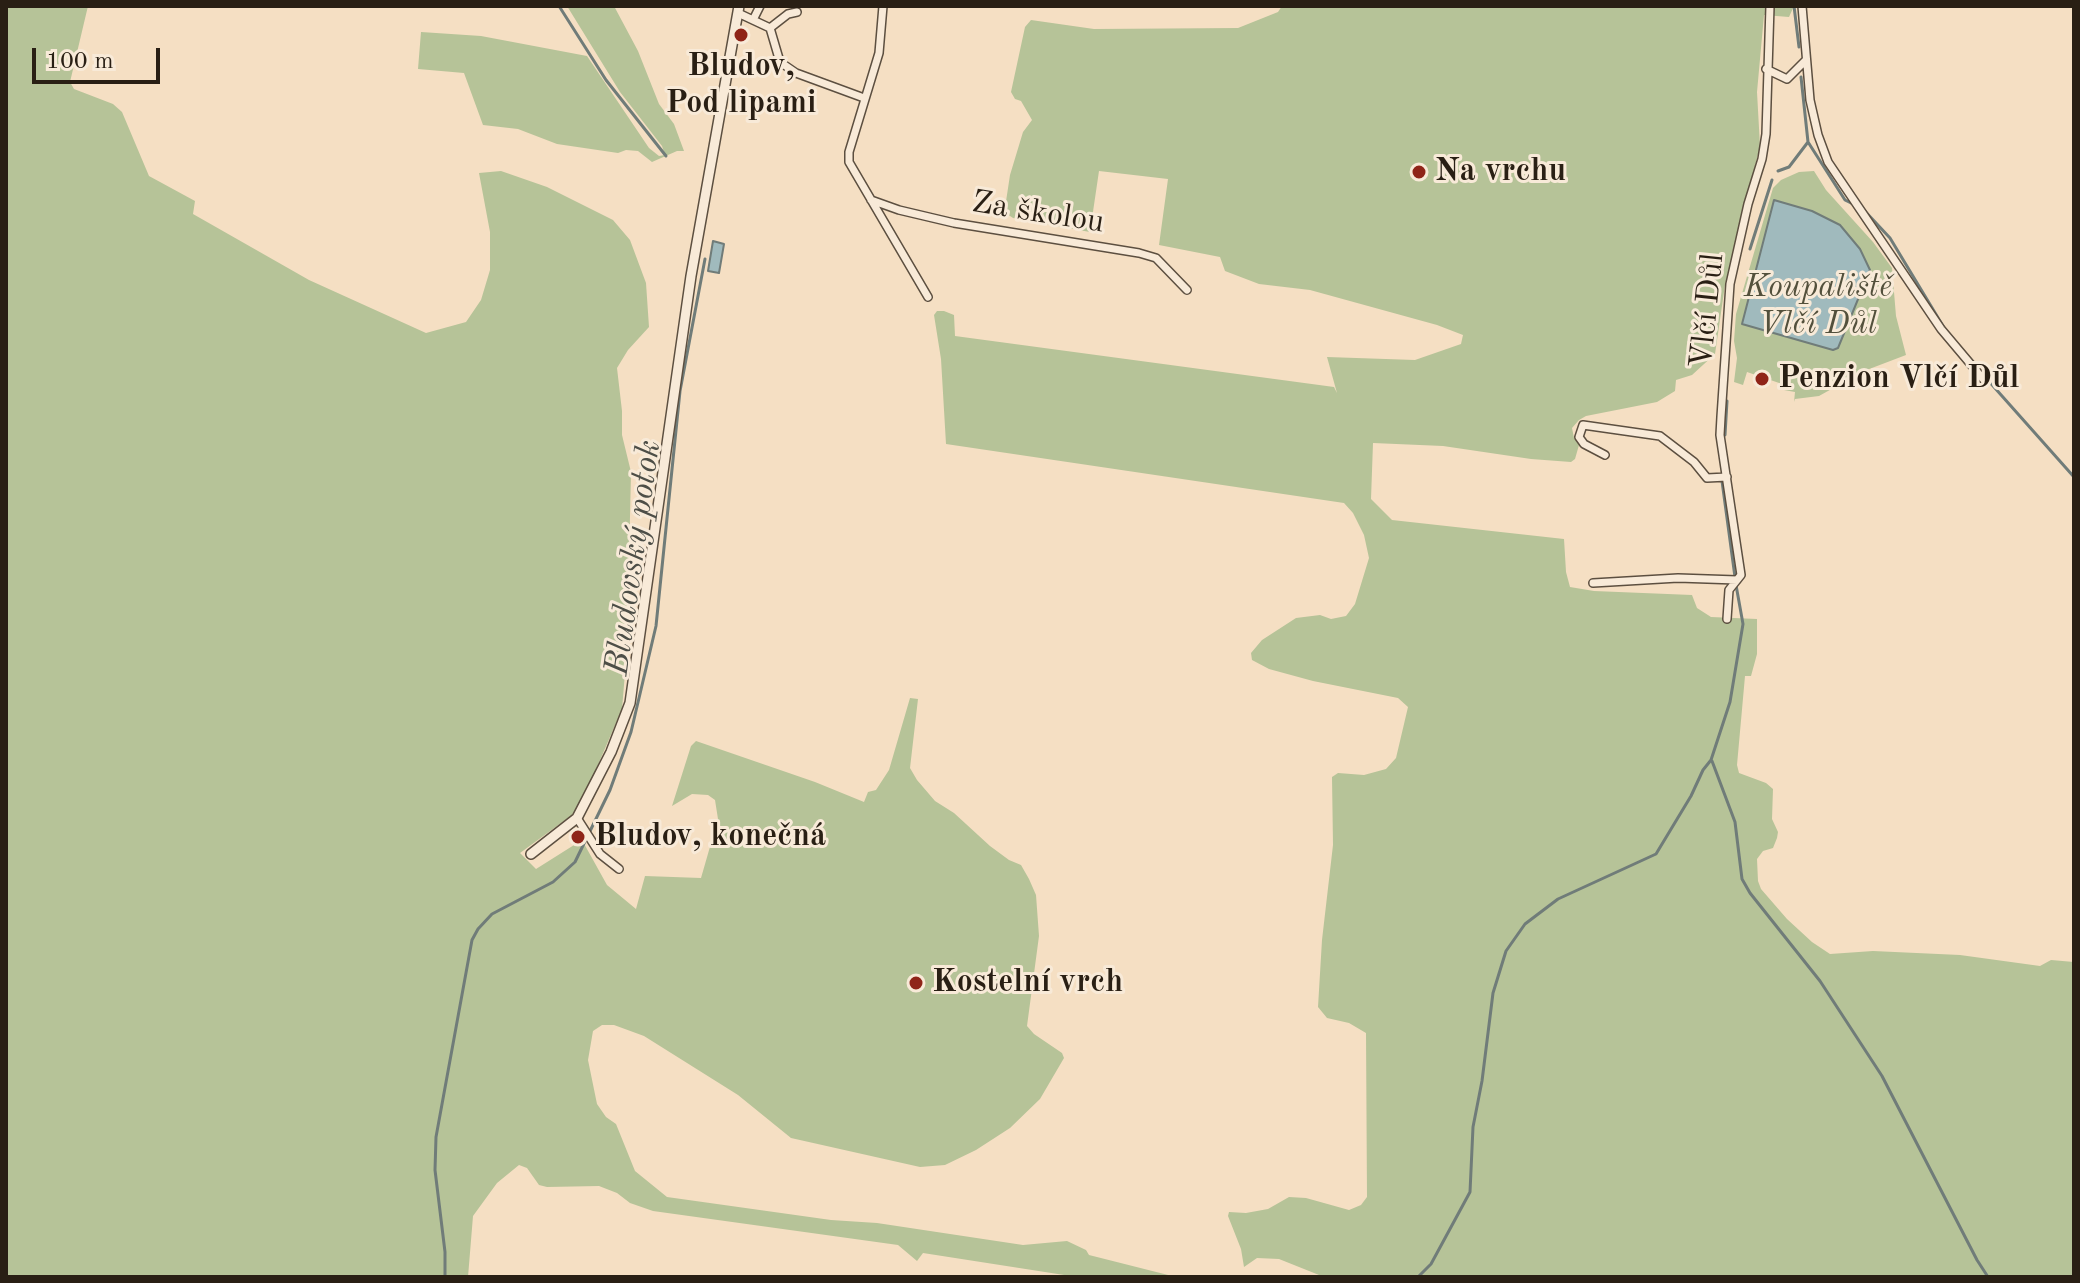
<!DOCTYPE html>
<html>
<head>
<meta charset="utf-8">
<style>
	body { margin:0 }
	#map { position:relative; width:2080px; height:1283px; overflow:hidden; background:#f5dfc3; font-family:"Old Standard TT",serif }
	canvas { display:block }
	.frame { position:absolute; inset:0; border:8px solid #291f14; pointer-events:none }
	.scale { position:absolute; left:32px; top:48px; width:128px; height:36px; box-sizing:border-box; border:4px solid #291f14; border-top:0; padding-left:10px; font-size:24px; line-height:28px; white-space:nowrap; color:#291f14; -webkit-text-stroke:6px #f8ead8; paint-order:stroke }
</style>
</head>
<body>
<div id="map">
<canvas width="2080" height="1283"></canvas>
<div class="frame"></div>
<div class="scale">100 m</div>
</div>
<script>
const ctx = document.querySelector('canvas').getContext('2d');
ctx.lineJoin = 'round';
function fill(path, color) {
  ctx.fillStyle = color;
  ctx.fill(path, 'evenodd');
}
function toPath(rows) {
  const path = new Path2D();
  for (const r of rows) {
    path.moveTo(r[0], r[1]);
    for (let i = 2; i < r.length; i += 2) path.lineTo(r[i], r[i + 1]);
  }
  return path;
}
function trace(path, color, width, dash) {
  ctx.strokeStyle = color;
  ctx.lineWidth = width;
  ctx.lineCap = dash ? 'butt' : 'round';
  ctx.setLineDash(dash || []);
  ctx.stroke(path);
}
function label(font, color, halo, rows, align = 'center') {
  ctx.font = font + ' "Old Standard TT",serif';
  ctx.lineWidth = 6;
  ctx.setLineDash([]);
  ctx.textBaseline = 'middle';
  ctx.strokeStyle = halo;
  ctx.fillStyle = color;
  for (const [text, x, y, turn = 0] of rows) {
    ctx.save();
    ctx.translate(x, y);
    ctx.rotate((+turn || 0) * Math.PI / 180);
    ctx.textAlign = isNaN(turn) ? turn : align;
    if (halo) ctx.strokeText(text, 0, 0);
    ctx.fillText(text, 0, 0);
    ctx.restore();
  }
}
fill(toPath([
	[6,6,88,6,70,82,74,89,113,104,122,112,149,176,195,201,193,214,309,280,426,333,466,322,481,300,490,270,490,232,479,173,501,171,547,187,613,220,630,240,646,283,649,327,628,350,617,368,622,411,622,435,631,472,627,649,622,709,588,788,572,815,520,853,536,869,582,840,607,885,636,909,645,876,701,878,718,819,715,800,708,795,692,794,672,806,691,746,696,741,815,782,864,802,868,792,876,790,889,770,910,698,918,699,910,768,917,780,935,801,954,813,990,846,1009,860,1021,865,1029,879,1036,895,1039,936,1027,1026,1034,1034,1062,1053,1064,1058,1040,1099,1010,1128,976,1150,945,1165,920,1167,791,1138,738,1095,644,1036,614,1025,602,1025,593,1031,588,1060,597,1104,606,1117,616,1124,635,1171,667,1197,831,1220,877,1223,1023,1245,1067,1241,1086,1250,1089,1255,1176,1277,1077,1277,923,1253,917,1261,898,1245,653,1211,630,1203,617,1193,599,1186,547,1187,539,1185,527,1168,519,1165,497,1183,473,1216,468,1277,6,1277],
	[567,6,614,6,638,51,659,104,674,124,684,151,677,151,652,162,638,151,626,150,618,153,557,144,518,129,483,125,464,73,418,69,421,32,481,36,587,56,649,148,659,156,665,155,662,146,620,92],
	[1282,6,1794,6,1789,17,1764,15,1757,92,1760,146,1725,285,1715,354,1692,375,1676,380,1675,391,1657,402,1586,416,1579,420,1572,428,1574,438,1579,445,1575,459,1571,462,1531,459,1443,446,1373,443,1371,499,1392,520,1564,539,1566,572,1570,587,1594,591,1692,595,1697,608,1711,617,1757,619,1757,654,1751,676,1745,676,1737,765,1739,773,1766,783,1773,789,1772,819,1778,832,1777,838,1773,848,1763,851,1757,859,1758,881,1761,889,1787,919,1812,942,1830,954,1873,951,1960,955,2040,966,2051,960,2074,962,2074,1277,1324,1277,1279,1259,1257,1258,1244,1267,1241,1249,1228,1216,1229,1212,1246,1213,1268,1209,1289,1197,1306,1198,1349,1210,1361,1205,1367,1197,1366,1033,1349,1023,1327,1018,1318,1007,1322,940,1333,845,1332,777,1338,773,1364,775,1386,769,1396,758,1408,707,1398,698,1313,681,1269,669,1252,660,1251,653,1262,640,1296,618,1320,615,1331,619,1346,616,1355,604,1369,558,1364,535,1353,513,1344,503,946,444,941,359,934,315,937,311,944,311,954,315,955,336,1334,387,1337,393,1327,357,1415,360,1461,344,1463,335,1437,325,1310,290,1259,284,1225,271,1220,257,1159,245,1168,179,1099,171,1090,232,1013,218,1007,214,1005,208,1010,175,1023,132,1032,120,1021,101,1015,99,1011,92,1025,27,1031,20,1094,29,1238,28,1278,12],
	[1814,171,1826,190,1873,242,1892,268,1896,316,1906,355,1864,371,1819,396,1795,399,1794,402,1795,392,1784,390,1785,385,1747,372,1743,385,1734,382,1737,358,1734,341,1736,314,1773,188,1781,180,1799,172]
]), '#b6c398');
const water = toPath([
	[1774,200,1812,211,1840,225,1860,249,1870,270,1838,348,1833,350,1742,324,1774,200],
	[713,241,724,244,719,273,708,271,713,241]
]);
fill(water, '#a0babd');
trace(water, '#707c79', 2);
trace(toPath([
	[559,6,606,80,666,156],
	[1794,6,1799,47],
	[1808,142,1845,200,1855,205],
	[1778,171,1789,167,1808,142,1801,77],
	[1862,208,1890,238,1943,326],
	[1750,249,1772,180],
	[1986,378,2074,477],
	[1725,435,1727,401],
	[1722,481,1735,577],
	[1712,761,1735,822,1742,879,1750,893,1820,981,1882,1076,1977,1260,1988,1277],
	[445,1277,445,1252,435,1170,436,1137,472,940,478,929,492,914,553,882,575,862,610,790,631,732,656,626,680,391,705,259],
	[1418,1277,1431,1264,1470,1192,1473,1127,1482,1081,1493,993,1506,951,1525,924,1558,899,1656,854,1691,796,1703,770,1711,760,1730,702,1743,624,1736,585]
]), '#707c79', 3);
const minor = toPath([
	[883,6,879,53,849,152,849,162,928,297],
	[1802,6,1810,100,1818,135,1828,162,1941,329,1984,380],
	[738,13,770,28],
	[753,20,760,6],
	[770,28,780,62,796,73,864,98],
	[770,28,788,14,797,12],
	[1766,69,1787,79,1805,61],
	[871,200,899,210,954,223,1139,253,1156,258,1187,290],
	[1605,455,1584,444,1579,437,1583,425,1660,436,1694,462,1707,478,1727,477],
	[1593,583,1678,578,1737,580],
	[1727,619,1729,590,1741,575,1720,435,1721,417,1730,284,1748,204,1762,159,1766,134,1770,6],
	[577,818,600,854,619,869]
]);
const tertiary = toPath([
	[531,854,577,818,611,752,630,703,691,276,739,6]
]);
trace(minor, '#5c4f40', 10);
trace(tertiary, '#5c4f40', 12);
trace(minor, '#f8ead8', 7);
trace(tertiary, '#f8ead8', 9);
for (const [x, y, r, color] of [
	[741,35,8,"#8f2418"],
	[1419,172,8,"#8f2418"],
	[1762,379,8,"#8f2418"],
	[578,837,8,"#8f2418"],
	[916,983,8,"#8f2418"]
]) {
  const dot = new Path2D();
  dot.arc(x, y, r, 0, 2 * Math.PI);
  ctx.fillStyle = color;
  ctx.fill(dot);
  trace(dot, '#f8ead8', 3);
}
label('bold 32px', '#291f14', '#f8ead8', [
	["Bludov,",741,67,"center"],
	["Pod lipami",741,104,"center"],
	["Na vrchu",1435,172],
	["Penzion Vlčí Důl",1778,379],
	["Bludov, konečná",594,837],
	["Kostelní vrch",932,983]
], 'left');
label('32px', '#291f14', '#f8ead8', [
	["Za školou",1038,213,9],
	["Vlčí Důl",1708,311,-84]
]);
label('italic 32px', '#53503c', '#f8ead8', [
	["Koupaliště",1818,288],
	["Vlčí Důl",1818,325]
]);
label('italic 34px', '#4d4e47', '#f8ead8', [
	["Bludovský potok",634,558,-82]
]);
</script>
</body>
</html>
